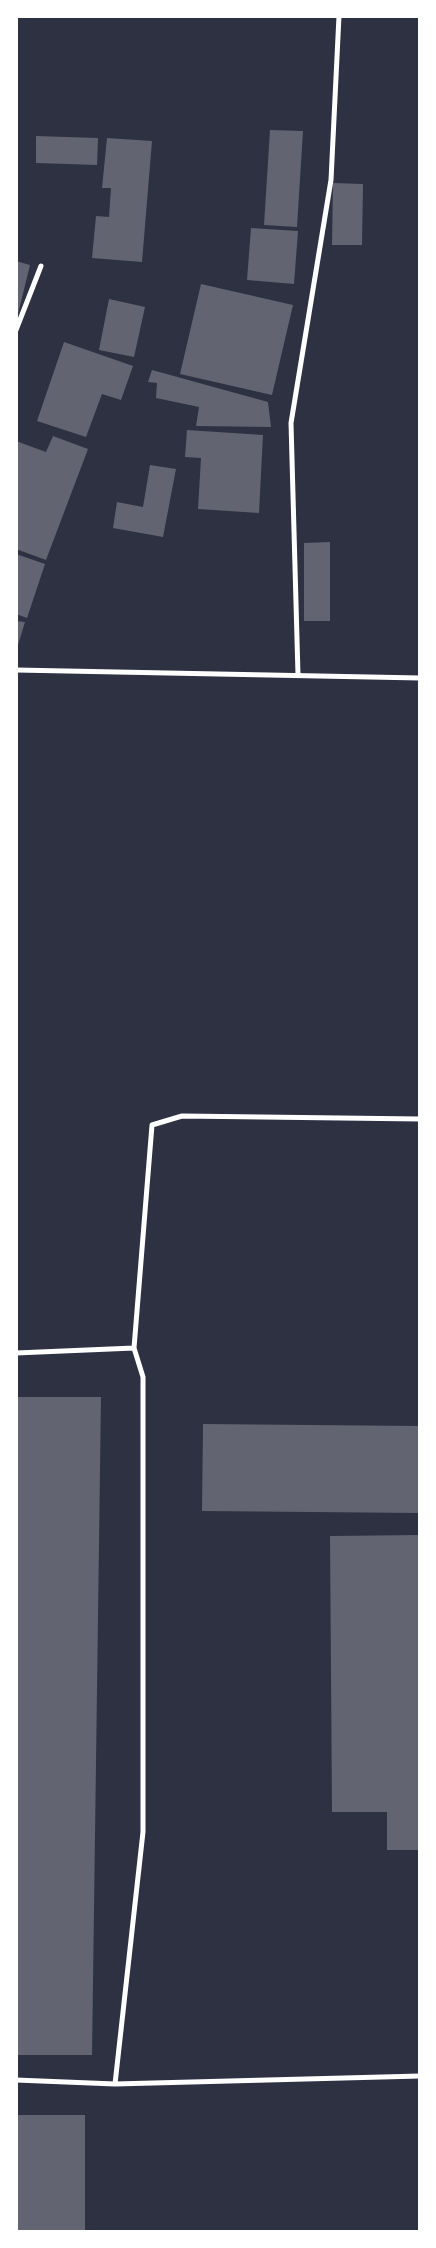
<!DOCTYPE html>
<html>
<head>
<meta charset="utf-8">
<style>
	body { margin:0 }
	#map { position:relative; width:436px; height:2248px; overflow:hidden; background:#2d3142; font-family:Signika,sans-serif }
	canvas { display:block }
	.frame { position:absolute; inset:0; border:18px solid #fff; pointer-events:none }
</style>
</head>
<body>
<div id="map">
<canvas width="436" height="2248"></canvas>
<div class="frame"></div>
</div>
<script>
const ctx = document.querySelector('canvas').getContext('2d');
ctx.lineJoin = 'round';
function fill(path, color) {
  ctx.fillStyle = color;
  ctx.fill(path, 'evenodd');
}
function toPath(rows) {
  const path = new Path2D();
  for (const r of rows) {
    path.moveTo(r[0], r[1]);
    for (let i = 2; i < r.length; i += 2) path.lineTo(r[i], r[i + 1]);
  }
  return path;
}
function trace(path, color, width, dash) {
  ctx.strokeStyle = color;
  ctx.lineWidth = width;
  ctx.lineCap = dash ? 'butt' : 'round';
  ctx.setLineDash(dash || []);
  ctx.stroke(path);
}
fill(toPath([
	[270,130,303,131,297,227,264,225],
	[36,136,98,138,97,165,36,163],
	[107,138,152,141,142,262,92,258,96,216,109,217,111,188,102,188],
	[333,183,363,184,362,245,332,245],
	[251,228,298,231,294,284,247,280],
	[16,261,30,265,17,318,16,317],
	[201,284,293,305,272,395,180,374],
	[109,299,145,307,134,357,99,350],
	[64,342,133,366,121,400,102,394,86,437,37,421],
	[152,370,268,402,271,427,196,426,199,407,156,398,157,383,148,382],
	[187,430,263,435,259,513,198,509,201,458,185,457],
	[53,436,88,449,46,560,16,549,16,441,46,452],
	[150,465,176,469,163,537,113,528,117,502,143,507],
	[330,542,330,621,304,621,304,543],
	[16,554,45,564,27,618,16,614],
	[16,621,25,622,17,648,16,648],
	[16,1397,101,1397,92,2055,16,2055],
	[203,1424,420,1426,420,1513,202,1511],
	[420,1535,420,1850,387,1850,387,1812,332,1812,330,1536],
	[16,2115,85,2115,85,2232,16,2232]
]), '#626471');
trace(toPath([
	[16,330,41,266],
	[16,670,420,678],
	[298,675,291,423,331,180,339,16],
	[16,1353,134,1348],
	[16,2080,115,2084,420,2076],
	[115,2084,143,1832,143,1377,134,1348,152,1125,182,1116,420,1119]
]), '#fff', 5);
</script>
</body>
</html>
